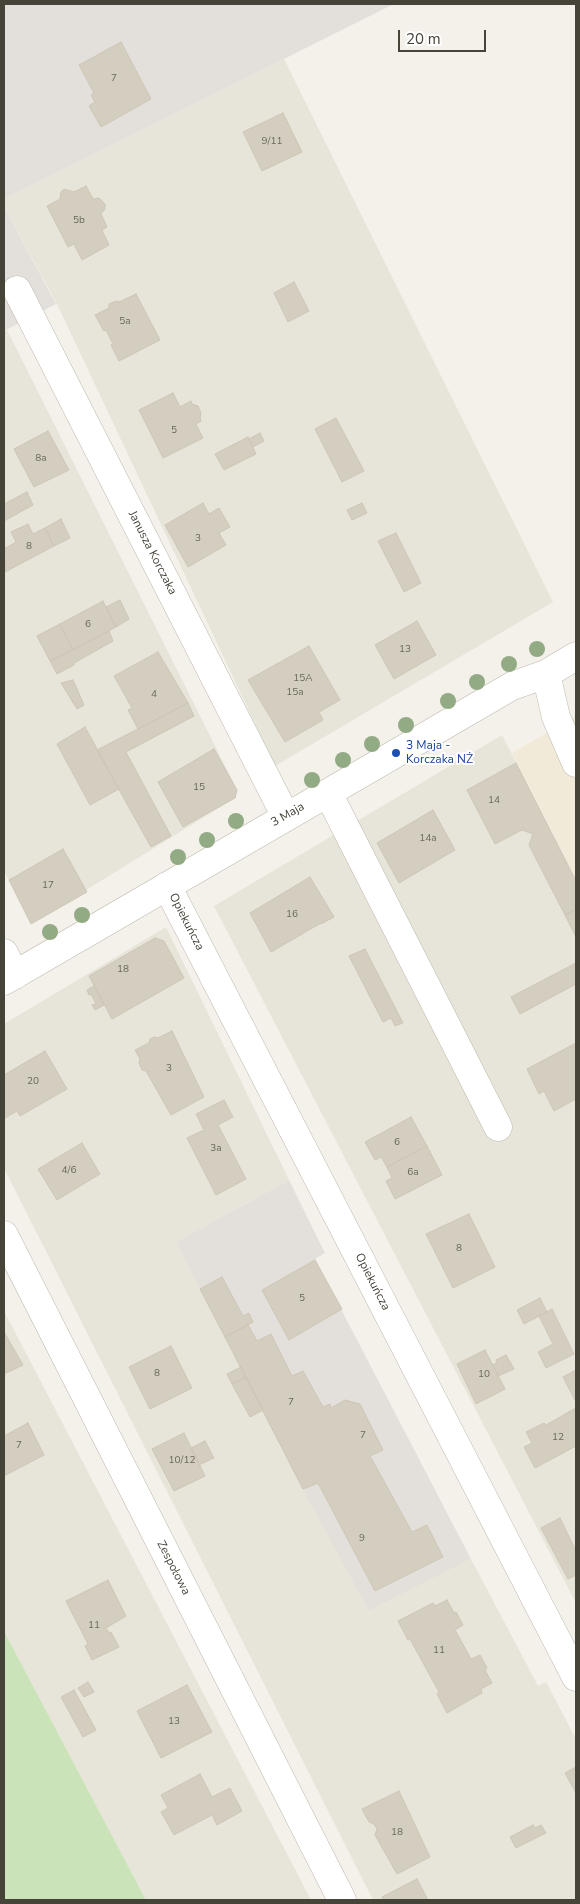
<!DOCTYPE html>
<html>
<head>
<meta charset="utf-8">
<style>
	body { margin:0 }
	#map { position:relative; width:580px; height:1904px; overflow:hidden; background:#f3f1ea; font-family:"Nunito Sans",sans-serif }
	canvas { display:block }
	.frame { position:absolute; inset:0; border:5px solid #464339; pointer-events:none }
	.scale { position:absolute; left:398px; top:30px; width:88px; height:22px; box-sizing:border-box; border:2px solid #464339; border-top:0; padding-left:6px; font-size:15px; line-height:18px; white-space:nowrap; color:#464339; -webkit-text-stroke:4px #fff; paint-order:stroke }
</style>
</head>
<body>
<div id="map">
<canvas width="580" height="1904"></canvas>
<div class="frame"></div>
<div class="scale">20 m</div>
</div>
<script>
const ctx = document.querySelector('canvas').getContext('2d');
ctx.lineJoin = 'round';
function fill(path, color) {
  ctx.fillStyle = color;
  ctx.fill(path, 'evenodd');
}
function toPath(rows) {
  const path = new Path2D();
  for (const r of rows) {
    path.moveTo(r[0], r[1]);
    for (let i = 2; i < r.length; i += 2) path.lineTo(r[i], r[i + 1]);
  }
  return path;
}
function trace(path, color, width, dash) {
  ctx.strokeStyle = color;
  ctx.lineWidth = width;
  ctx.lineCap = dash ? 'butt' : 'round';
  ctx.setLineDash(dash || []);
  ctx.stroke(path);
}
function label(font, color, halo, rows, align = 'center') {
  ctx.font = font + ' "Nunito Sans",sans-serif';
  ctx.lineWidth = 4;
  ctx.setLineDash([]);
  ctx.textBaseline = 'middle';
  ctx.strokeStyle = halo;
  ctx.fillStyle = color;
  for (const [text, x, y, turn = 0] of rows) {
    ctx.save();
    ctx.translate(x, y);
    ctx.rotate((+turn || 0) * Math.PI / 180);
    ctx.textAlign = isNaN(turn) ? turn : align;
    if (halo) ctx.strokeText(text, 0, 0);
    ctx.fillText(text, 0, 0);
    ctx.restore();
  }
}
fill(toPath([
	[284,59,553,602,275,766,57,304,4,206,4,199],
	[7,330,237,790,235,798,31,924,4,871,4,331],
	[502,735,576,879,576,1603,214,906],
	[166,927,289,1180,176,1242,369,1611,471,1559,538,1686,546,1682,576,1739,576,1900,373,1900,4,1168,4,1024],
	[4,1311,311,1900,146,1900,4,1631]
]), '#e7e4d9');
fill(toPath([
	[576,716,576,879,512,753]
]), '#f2ead8');
fill(toPath([
	[4,4,394,4,4,199],
	[4,206,56,304,4,331],
	[289,1180,325,1253,315,1259,471,1559,369,1611,303,1489,176,1242]
]), '#e3e0db');
fill(toPath([
	[4,1631,146,1900,4,1900]
]), '#cbe3b8');
const building = toPath([
	[121,42,151,99,101,127,89,106,95,102,91,95,94,93,79,65,121,42],
	[283,113,302,152,262,171,243,132,283,113],
	[86,186,93,199,99,198,105,204,105,209,101,214,107,227,102,230,109,245,82,260,74,244,68,247,47,206,60,199,61,192,64,189,74,192,86,186],
	[294,282,309,311,288,322,274,293,294,282],
	[136,294,160,340,119,361,111,345,113,344,106,330,104,331,95,315,109,308,109,304,116,301,119,302,136,294],
	[173,393,180,407,191,401,192,404,198,406,201,413,200,418,201,421,196,424,203,438,163,458,139,410,173,393],
	[336,418,364,471,342,482,315,429,336,418],
	[48,431,69,470,34,487,14,449,48,431],
	[260,433,264,441,253,447,249,439,260,433],
	[248,437,256,454,224,470,215,454,248,437],
	[27,492,33,505,4,521,4,504,27,492],
	[203,503,209,514,219,508,230,527,219,533,226,545,188,567,165,525,203,503],
	[362,503,367,513,352,520,347,510,362,503],
	[61,519,70,538,54,546,45,528,61,519],
	[28,524,33,534,45,528,54,546,5,572,4,549,16,542,11,532,28,524],
	[396,533,421,583,404,592,378,541,396,533],
	[120,600,129,619,116,627,106,607,120,600],
	[103,601,116,627,73,650,60,624,103,601],
	[417,621,436,655,394,679,375,645,417,621],
	[60,624,73,650,50,661,37,636,60,624],
	[109,631,113,641,74,663,74,665,57,674,50,661,109,631],
	[309,646,340,700,319,712,323,720,285,742,248,680,309,646],
	[158,652,188,703,138,729,128,710,132,708,114,676,158,652],
	[73,680,84,705,77,709,61,683,73,680],
	[188,703,194,716,126,752,171,836,151,847,97,750,188,703],
	[85,727,119,789,90,805,57,744,85,727],
	[214,749,237,790,235,798,183,827,158,782,214,749],
	[516,763,576,881,576,909,565,915,529,845,533,834,522,830,495,844,467,790,516,763],
	[433,810,455,850,399,883,377,843,433,810],
	[63,849,87,892,31,924,9,880,63,849],
	[310,877,334,917,321,924,321,923,271,952,250,913,310,877],
	[576,909,576,937,565,915,576,909],
	[155,938,164,941,184,978,112,1019,89,976,155,938],
	[365,949,403,1023,395,1026,391,1018,383,1022,349,956,365,949],
	[576,963,576,984,520,1014,511,997,576,963],
	[94,986,104,1005,95,1010,92,1005,96,1004,91,994,89,995,87,990,94,986],
	[172,1031,204,1097,171,1115,146,1071,142,1070,139,1063,140,1059,135,1050,149,1043,150,1039,154,1037,158,1038,172,1031],
	[576,1043,576,1099,554,1111,544,1091,539,1094,527,1069,576,1043],
	[45,1051,67,1089,20,1116,17,1111,5,1118,4,1115,4,1075,45,1051],
	[224,1100,233,1117,218,1125,246,1179,216,1195,187,1138,204,1130,196,1114,224,1100],
	[411,1117,427,1146,387,1167,381,1157,375,1160,365,1142,411,1117],
	[82,1143,100,1174,57,1200,38,1169,82,1143],
	[427,1146,442,1175,395,1199,386,1181,392,1178,387,1167,427,1146],
	[469,1214,495,1267,453,1288,426,1234,469,1214],
	[315,1260,342,1309,289,1340,262,1290,315,1260],
	[222,1277,243,1316,249,1313,253,1322,225,1337,200,1289,222,1277],
	[540,1298,547,1312,524,1324,517,1310,540,1298],
	[552,1309,574,1354,546,1368,538,1352,553,1344,539,1316,552,1309],
	[248,1325,257,1341,271,1334,292,1376,303,1371,323,1407,330,1404,331,1408,345,1400,360,1404,383,1450,370,1456,412,1532,427,1525,443,1557,375,1591,318,1483,303,1489,225,1337,248,1325],
	[4,1332,23,1365,4,1374,4,1332],
	[171,1346,192,1388,150,1409,129,1367,171,1346],
	[485,1350,505,1389,476,1404,457,1364,485,1350],
	[506,1355,514,1369,498,1376,493,1365,497,1362,496,1360,506,1355],
	[241,1367,246,1377,232,1384,227,1374,241,1367],
	[576,1370,576,1402,563,1377,576,1370],
	[246,1377,263,1410,250,1417,232,1384,246,1377],
	[574,1409,576,1413,576,1446,535,1468,524,1447,532,1443,526,1432,544,1423,546,1425,574,1409],
	[28,1423,44,1455,4,1476,4,1436,28,1423],
	[184,1433,205,1476,174,1491,152,1449,184,1433],
	[205,1441,214,1458,199,1465,191,1448,205,1441],
	[560,1518,576,1551,576,1575,568,1579,541,1528,560,1518],
	[108,1580,126,1616,106,1628,109,1633,111,1632,119,1647,92,1660,85,1646,88,1644,66,1601,108,1580],
	[447,1600,454,1613,456,1612,463,1625,455,1630,471,1659,480,1655,487,1668,485,1670,492,1683,481,1689,482,1693,447,1713,437,1694,439,1692,410,1639,408,1640,398,1621,433,1603,435,1606,447,1600],
	[88,1682,94,1692,84,1697,78,1688,88,1682],
	[187,1685,212,1732,161,1758,137,1711,187,1685],
	[74,1690,96,1730,83,1737,61,1697,74,1690],
	[576,1767,576,1793,565,1773,576,1767],
	[200,1774,212,1797,230,1788,242,1811,217,1825,212,1815,174,1835,161,1812,168,1808,161,1795,200,1774],
	[399,1791,430,1857,397,1874,375,1835,377,1829,374,1824,369,1822,362,1809,399,1791],
	[533,1825,535,1828,541,1825,546,1833,516,1848,510,1837,533,1825],
	[417,1879,428,1900,384,1900,382,1897,417,1879]
]);
fill(building, '#d4cec1');
trace(building, '#cec6b5', 1);
const minor = toPath([
	[17,290,286,817],
	[546,674,556,717,576,763],
	[328,793,498,1127],
	[167,886,576,1677],
	[4,953,15,975],
	[4,981,512,686,546,674,576,656],
	[4,1235,342,1900]
]);
trace(minor, '#bebaae', 29);
trace(minor, '#fff', 28);
ctx.fillStyle = '#93ab85';
for (const [x, y] of [
	[537,649],
	[509,664],
	[477,682],
	[448,701],
	[406,725],
	[372,744],
	[343,760],
	[312,780],
	[236,821],
	[207,840],
	[178,857],
	[82,915],
	[50,932]
]) {
  ctx.beginPath();
  ctx.arc(x, y, 8, 0, 2 * Math.PI);
  ctx.fill();
}
for (const [x, y, r, color] of [
	[396,753,5,"#1a4fb4"]
]) {
  const dot = new Path2D();
  dot.arc(x, y, r, 0, 2 * Math.PI);
  ctx.fillStyle = color;
  ctx.fill(dot);
  trace(dot, '#fff', 2);
}
label('10px', '#6a665b', null, [
	["7",114,79],
	["9/11",272,142],
	["5b",79,221],
	["5a",125,322],
	["5",174,431],
	["8a",41,459],
	["3",198,539],
	["8",29,547],
	["6",88,625],
	["13",405,650],
	["15A",303,679],
	["15a",295,693],
	["4",154,695],
	["15",199,788],
	["14",494,801],
	["14a",428,839],
	["17",48,886],
	["16",292,915],
	["18",123,970],
	["3",169,1069],
	["20",33,1082],
	["6",397,1143],
	["3a",216,1149],
	["4/6",69,1171],
	["6a",413,1173],
	["8",459,1249],
	["5",302,1299],
	["8",157,1374],
	["10",484,1375],
	["7",291,1403],
	["7",363,1436],
	["12",558,1438],
	["7",19,1446],
	["10/12",182,1461],
	["9",362,1539],
	["11",94,1626],
	["11",439,1651],
	["13",174,1722],
	["18",397,1833]
]);
label('12px', '#464339', '#fff', [
	["Janusza Korczaka",152,553,63],
	["3 Maja",288,815,-30],
	["Opiekuńcza",186,922,63],
	["Opiekuńcza",372,1282,63],
	["Zespołowa",173,1568,63]
]);
label('12px', '#164399', '#fff', [
	["3 Maja -",406,746],
	["Korczaka NŻ",406,760]
], 'left');
</script>
</body>
</html>
